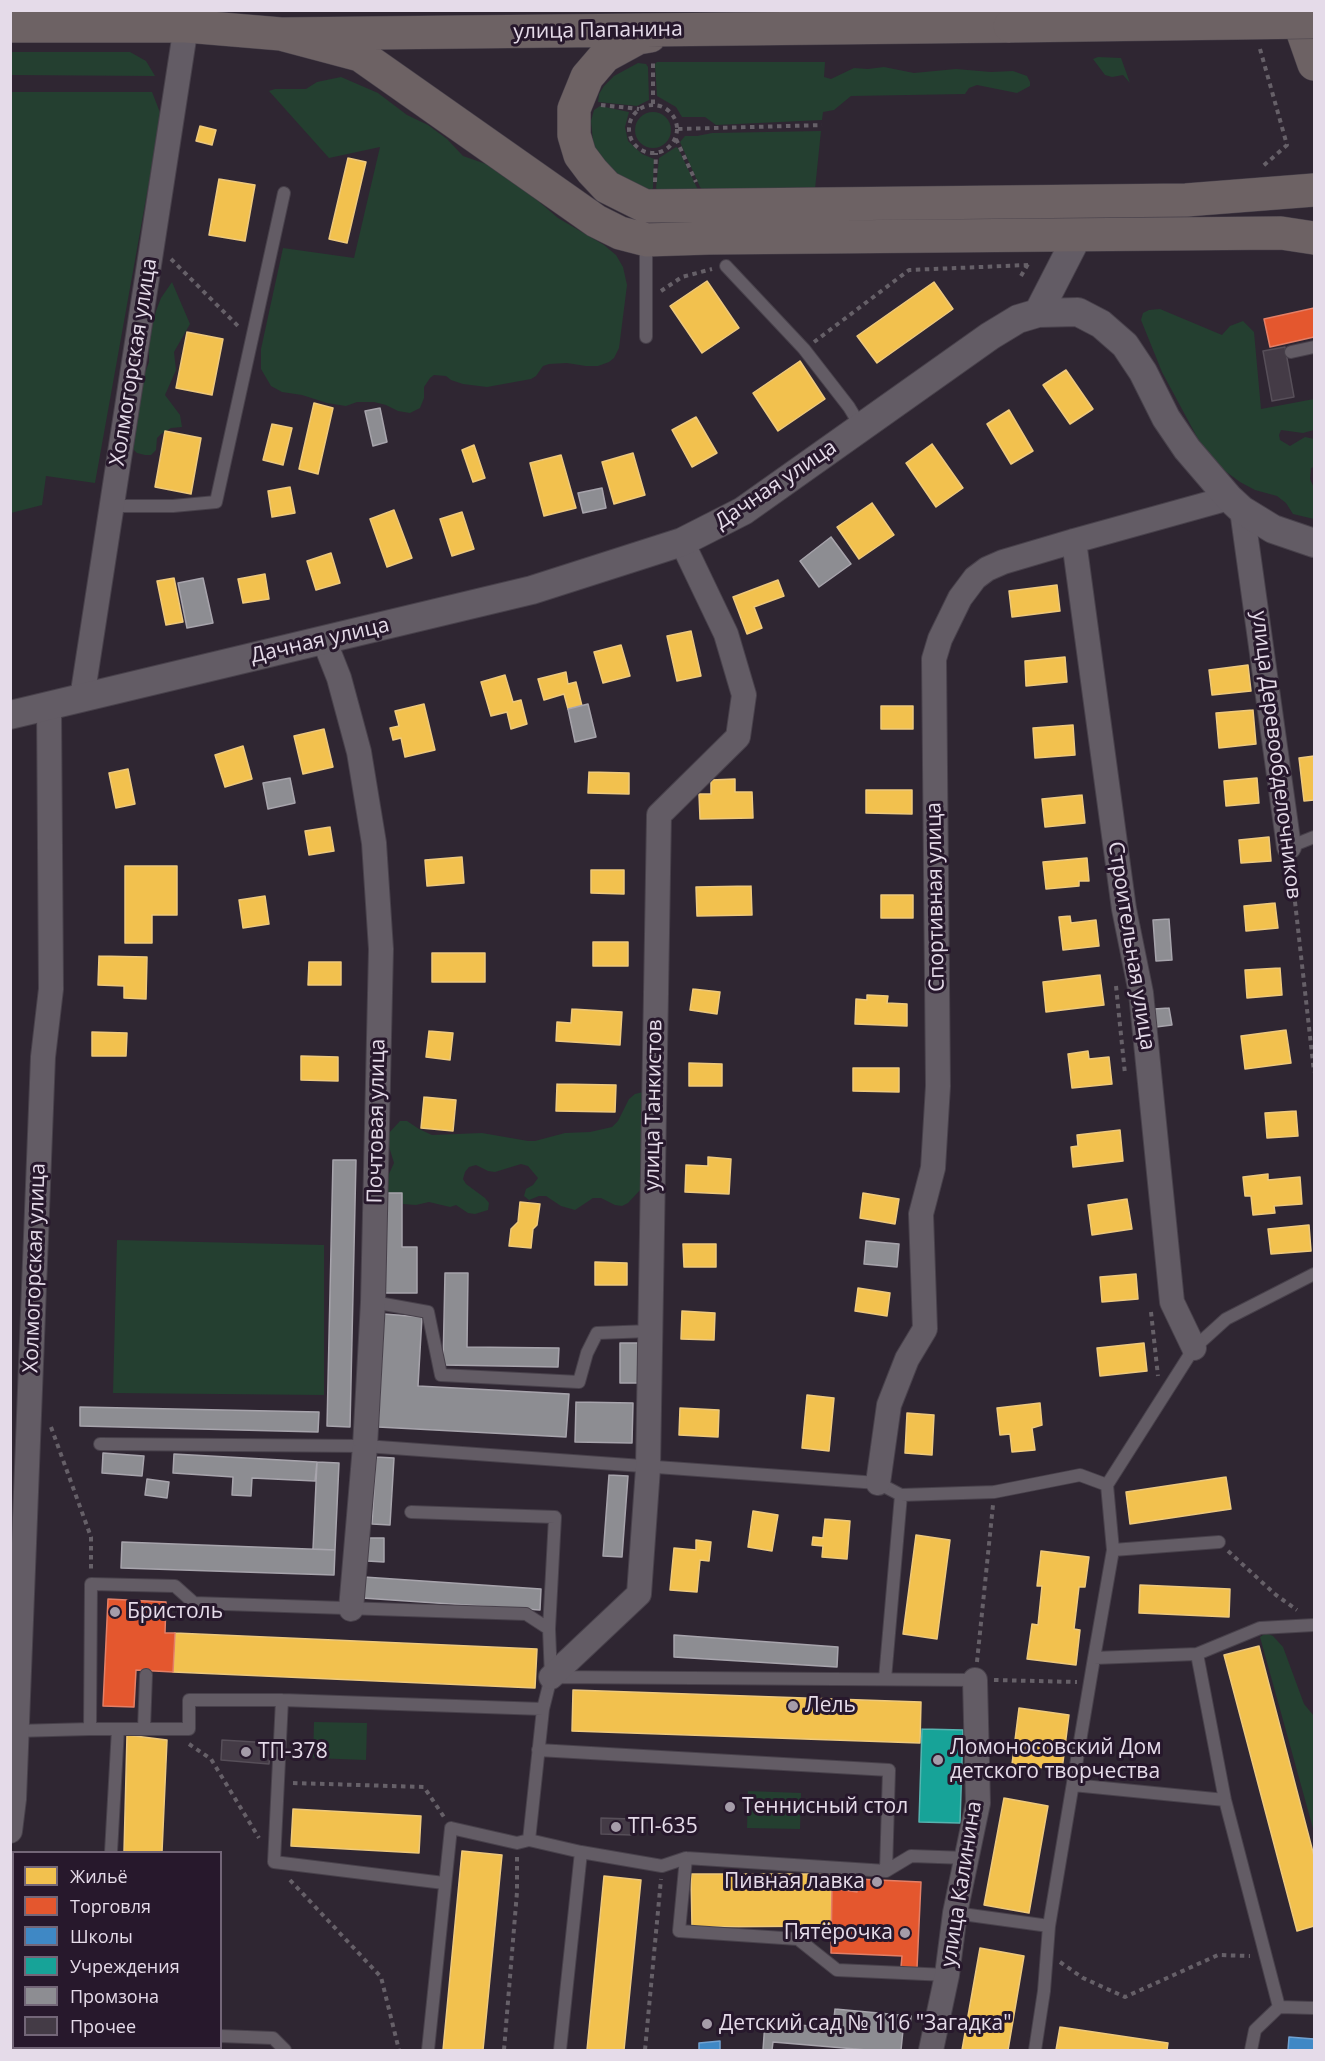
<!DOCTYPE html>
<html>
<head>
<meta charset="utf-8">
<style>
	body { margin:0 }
	#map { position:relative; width:1325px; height:2061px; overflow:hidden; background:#2f2632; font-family:"Open Sans",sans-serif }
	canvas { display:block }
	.frame { position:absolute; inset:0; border:12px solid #e5dbe9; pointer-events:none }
	.legend { position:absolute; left:12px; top:1851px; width:210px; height:198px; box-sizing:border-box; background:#27182c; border:2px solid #736678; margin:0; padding:8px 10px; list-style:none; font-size:18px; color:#e5dbe9 }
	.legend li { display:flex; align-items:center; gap:12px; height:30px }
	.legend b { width:30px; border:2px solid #736678 }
</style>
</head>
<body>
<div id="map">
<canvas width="1325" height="2061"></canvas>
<div class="frame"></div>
<ul class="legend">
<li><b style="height:16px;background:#f2c14e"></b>Жильё</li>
<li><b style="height:16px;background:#e4572e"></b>Торговля</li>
<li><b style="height:16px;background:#3f88c5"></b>Школы</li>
<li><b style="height:16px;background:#17a398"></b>Учреждения</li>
<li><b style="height:16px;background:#8d8d92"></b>Промзона</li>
<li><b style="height:16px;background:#443b46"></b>Прочее</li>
</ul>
</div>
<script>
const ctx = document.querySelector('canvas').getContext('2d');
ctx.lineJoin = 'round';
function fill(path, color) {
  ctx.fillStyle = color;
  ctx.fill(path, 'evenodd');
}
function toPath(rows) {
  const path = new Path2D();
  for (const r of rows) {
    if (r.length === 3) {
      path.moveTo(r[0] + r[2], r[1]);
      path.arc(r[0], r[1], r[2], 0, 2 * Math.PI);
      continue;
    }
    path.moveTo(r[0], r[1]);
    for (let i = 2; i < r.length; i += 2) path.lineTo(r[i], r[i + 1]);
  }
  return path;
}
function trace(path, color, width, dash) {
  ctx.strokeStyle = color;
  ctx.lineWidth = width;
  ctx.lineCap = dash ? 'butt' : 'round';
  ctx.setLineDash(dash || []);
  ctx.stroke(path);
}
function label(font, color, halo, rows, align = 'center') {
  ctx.font = font + ' "Open Sans",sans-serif';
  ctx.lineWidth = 6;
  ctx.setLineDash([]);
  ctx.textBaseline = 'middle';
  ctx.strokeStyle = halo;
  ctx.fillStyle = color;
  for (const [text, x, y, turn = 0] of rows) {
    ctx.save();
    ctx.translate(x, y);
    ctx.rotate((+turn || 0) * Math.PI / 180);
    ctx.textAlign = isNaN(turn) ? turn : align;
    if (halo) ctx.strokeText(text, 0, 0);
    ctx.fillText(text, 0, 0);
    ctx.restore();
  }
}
fill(toPath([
	[11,52,130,52,146,61,155,76,11,75],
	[1098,57,1121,58,1130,83,1123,75,1112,77,1105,75,1093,59],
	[657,62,825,62,824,77,831,79,854,68,868,69,884,67,914,73,956,69,991,72,1013,71,1027,76,1030,82,1030,86,1017,93,977,85,969,88,965,94,851,96,834,110,823,112,822,120,716,125,705,117,682,117,676,107,657,96,655,64],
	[638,63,646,64,648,67,649,100,637,106,598,102,599,94,604,86,614,76],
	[341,77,378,93,407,115,428,125,447,139,463,156,486,164,531,195,558,218,604,245,616,255,623,267,627,285,619,348,614,358,609,362,598,366,586,366,567,363,549,364,543,366,536,376,531,379,487,387,463,384,451,380,446,376,434,375,430,378,424,387,424,398,420,408,410,413,398,411,386,405,374,402,357,402,346,406,327,403,302,395,282,392,271,386,261,369,261,349,283,248,354,258,380,147,329,158,269,91,275,89,306,89,317,82],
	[11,92,152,92,161,115,95,483,46,476,42,505,11,513],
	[600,106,629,112,625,127,628,141,642,154,654,159,653,188,651,191,633,189,599,161,593,141,591,121,594,110],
	[653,130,18],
	[821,131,815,189,705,192,700,187,680,142,685,136,697,136,712,133],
	[676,147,678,148,698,190,658,191,656,188,659,158],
	[172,282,190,324,174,352,176,370,165,395,180,415,182,427,171,428,161,434,157,438,156,450,151,455,145,455,137,453,132,448,139,389,149,362,149,341,156,311,161,298],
	[1160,309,1222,335,1230,326,1243,321,1254,332,1261,409,1314,399,1314,430,1303,433,1281,430,1279,435,1280,440,1290,446,1305,437,1314,439,1314,467,1311,468,1310,479,1314,488,1314,519,1293,514,1286,503,1277,496,1255,490,1240,482,1221,468,1204,450,1162,372,1141,320,1143,313,1149,310],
	[643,1092,641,1189,628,1203,622,1206,615,1205,601,1198,593,1198,575,1210,561,1206,546,1196,539,1196,529,1200,524,1196,526,1189,533,1185,538,1178,528,1166,521,1164,495,1172,488,1171,476,1165,469,1167,465,1172,463,1179,466,1184,485,1198,489,1203,488,1210,475,1214,468,1213,456,1205,450,1207,429,1202,416,1205,403,1204,402,1193,384,1193,384,1185,394,1163,387,1140,389,1133,400,1121,407,1121,419,1129,432,1135,482,1133,528,1141,535,1141,565,1133,590,1132,612,1127,618,1121,629,1099,635,1094],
	[117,1240,324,1245,324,1395,113,1393],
	[1266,1633,1273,1636,1283,1647,1304,1704,1314,1716,1314,1832,1260,1637],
	[314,1722,367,1723,366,1760,313,1758],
	[748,1791,801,1793,800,1829,747,1828]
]), '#243f30');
const homes = toPath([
	[200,126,216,130,212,145,196,141,200,126],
	[348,158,366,162,347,243,329,239,348,158],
	[219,179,255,185,245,241,209,235,219,179],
	[707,281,739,328,702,353,670,306,707,281],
	[934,282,953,309,877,363,857,336,934,282],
	[187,332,223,339,212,395,176,388,187,332],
	[800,361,825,399,778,431,753,393,800,361],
	[1066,370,1093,409,1070,424,1043,385,1066,370],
	[314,403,333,408,318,474,299,469,314,403],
	[1009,410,1033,451,1011,464,987,424,1009,410],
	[696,417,717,453,692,467,672,430,696,417],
	[272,424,292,428,283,465,263,460,272,424],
	[165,431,201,438,191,494,155,487,165,431],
	[932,444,963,488,936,507,906,463,932,444],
	[474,445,485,478,473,482,462,450,474,445],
	[633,453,645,495,614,504,602,462,633,453],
	[561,455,576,508,544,516,530,463,561,455],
	[290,487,295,513,272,517,268,491,290,487],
	[872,503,894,535,859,559,837,527,872,503],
	[394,510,412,558,387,567,370,519,394,510],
	[462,512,474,549,452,556,440,519,462,512],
	[331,553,340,583,316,590,307,561,331,553],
	[265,574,269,599,243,603,238,579,265,574],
	[174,578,183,622,166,625,157,581,174,578],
	[778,580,784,596,754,607,762,628,747,634,733,597,778,580],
	[1057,585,1060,611,1012,617,1009,591,1057,585],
	[691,631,701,676,677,681,667,636,691,631],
	[621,645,630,676,603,683,594,652,621,645],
	[1065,657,1067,682,1026,686,1025,661,1065,657],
	[1248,665,1251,691,1212,695,1209,670,1248,665],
	[566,672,568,684,576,682,582,706,568,709,564,694,544,700,538,679,566,672],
	[505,675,513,702,521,700,527,724,511,729,507,712,491,716,481,682,505,675],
	[424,704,435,750,405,757,401,738,393,740,390,728,399,726,395,711,424,704],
	[881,706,913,706,913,729,881,729,881,706],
	[1253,710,1256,744,1219,748,1216,713,1253,710],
	[1073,725,1075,755,1035,758,1033,728,1073,725],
	[324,729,333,767,303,774,294,736,324,729],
	[243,746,252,779,225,787,215,755,243,746],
	[1314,756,1314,800,1304,801,1299,758,1314,756],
	[128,769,135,804,116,808,109,773,128,769],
	[589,772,629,773,629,794,588,793,589,772],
	[1257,778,1259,803,1226,806,1224,781,1257,778],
	[735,779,735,792,752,792,753,818,700,819,699,794,711,794,711,780,735,779],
	[866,790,912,790,912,814,866,813,866,790],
	[1082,795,1085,823,1045,827,1042,799,1082,795],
	[330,827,334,851,309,855,305,831,330,827],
	[1269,837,1271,861,1241,863,1239,840,1269,837],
	[462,857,464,883,427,886,425,860,462,857],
	[1087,858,1089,881,1079,881,1079,886,1046,889,1043,862,1087,858],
	[125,866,177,866,177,915,152,915,152,943,125,943,125,866],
	[591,870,624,870,624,894,591,893,591,870],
	[751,886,752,915,697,916,696,887,751,886],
	[881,895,913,895,913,918,881,918,881,895],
	[265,896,269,924,243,928,239,900,265,896],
	[1275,903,1278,928,1246,931,1244,906,1275,903],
	[1070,916,1071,923,1096,920,1099,946,1063,950,1059,917,1070,916],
	[593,942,628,942,628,966,593,966,593,942],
	[432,953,485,953,485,982,432,982,432,953],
	[99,956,147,957,146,999,124,998,124,986,98,985,99,956],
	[309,962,341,962,341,985,308,985,309,962],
	[1280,968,1282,995,1247,998,1245,970,1280,968],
	[1100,975,1104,1005,1046,1012,1043,982,1100,975],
	[693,989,720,992,717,1014,690,1010,693,989],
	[867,995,888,996,887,1003,907,1004,907,1026,855,1024,856,999,867,1000,867,995],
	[572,1009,622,1012,620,1045,556,1041,557,1022,571,1023,572,1009],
	[1286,1030,1291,1063,1245,1069,1241,1036,1286,1030],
	[429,1031,453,1033,450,1060,426,1057,429,1031],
	[92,1032,127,1033,126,1056,92,1056,92,1032],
	[1088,1051,1089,1059,1109,1057,1112,1084,1072,1088,1068,1054,1088,1051],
	[301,1056,338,1057,338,1081,301,1080,301,1056],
	[689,1063,722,1064,722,1086,689,1086,689,1063],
	[853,1068,899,1068,899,1092,853,1091,853,1068],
	[557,1084,616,1085,615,1112,556,1111,557,1084],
	[424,1097,456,1100,453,1131,421,1128,424,1097],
	[1296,1111,1298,1136,1267,1138,1265,1113,1296,1111],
	[1120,1130,1123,1161,1073,1167,1071,1147,1078,1146,1077,1135,1120,1130],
	[708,1157,731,1159,729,1194,685,1192,686,1165,708,1166,708,1157],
	[1268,1174,1268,1180,1300,1177,1302,1204,1274,1206,1275,1213,1253,1215,1251,1196,1245,1196,1243,1177,1268,1174],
	[863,1193,899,1199,895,1224,860,1218,863,1193],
	[1127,1199,1132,1229,1092,1235,1088,1205,1127,1199],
	[520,1202,540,1204,537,1225,533,1229,531,1248,509,1246,511,1229,518,1222,520,1202],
	[1309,1225,1311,1251,1271,1254,1268,1229,1309,1225],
	[683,1244,716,1244,716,1267,684,1267,683,1244],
	[595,1262,627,1263,627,1285,595,1285,595,1262],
	[1136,1274,1138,1299,1102,1302,1100,1277,1136,1274],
	[858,1288,890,1293,887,1316,855,1311,858,1288],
	[682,1311,715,1313,714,1340,681,1339,682,1311],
	[1144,1343,1147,1371,1100,1376,1097,1348,1144,1343],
	[807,1395,834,1398,829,1451,802,1448,807,1395],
	[1040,1403,1042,1425,1032,1428,1035,1450,1012,1452,1010,1434,1000,1435,997,1408,1040,1403],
	[680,1408,719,1410,718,1437,679,1435,680,1408],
	[907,1413,934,1415,932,1455,905,1453,907,1413],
	[1226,1477,1231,1509,1130,1524,1126,1492,1226,1477],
	[753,1511,778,1515,772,1551,748,1547,753,1511],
	[825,1519,850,1521,847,1559,822,1557,823,1546,812,1545,813,1537,823,1538,825,1519],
	[916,1535,950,1540,937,1639,903,1634,916,1535],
	[696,1540,711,1542,709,1561,700,1560,697,1592,670,1590,674,1548,696,1550,696,1540],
	[1041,1551,1089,1557,1085,1587,1079,1587,1074,1629,1080,1630,1076,1665,1027,1659,1032,1624,1038,1625,1042,1586,1037,1586,1041,1551],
	[1140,1585,1230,1589,1229,1617,1139,1613,1140,1585],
	[175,1633,537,1649,535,1688,173,1672,175,1633],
	[1259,1646,1314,1856,1314,1926,1297,1931,1224,1655,1259,1646],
	[573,1690,921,1702,920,1743,572,1731,573,1690],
	[1019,1708,1069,1715,1062,1770,1012,1764,1019,1708],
	[127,1735,167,1740,162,1852,124,1852,127,1735],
	[1004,1798,1048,1806,1029,1913,984,1905,1004,1798],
	[293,1809,421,1816,419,1853,291,1846,293,1809],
	[462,1851,502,1855,483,2050,443,2050,462,1851],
	[691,1874,831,1874,832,1926,692,1927,691,1874],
	[604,1876,641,1880,624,2050,587,2050,604,1876],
	[980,1948,1024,1956,1008,2050,962,2050,980,1948],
	[1060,2027,1168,2043,1167,2050,1056,2050,1060,2027],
	[114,2048,160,2048,160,2050,114,2050,114,2048]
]);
fill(homes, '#f2c14e');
trace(homes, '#eec97c', 1.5);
const shops = toPath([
	[1314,308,1314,337,1270,347,1264,319,1314,308],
	[108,1599,166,1602,165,1633,175,1633,173,1672,136,1670,134,1707,103,1706,108,1599],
	[857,1879,921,1882,917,1968,901,1967,902,1956,831,1953,832,1888,857,1892,857,1879]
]);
fill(shops, '#e4572e');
trace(shops, '#e47f66', 1.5);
const schools = toPath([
	[1289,2037,1314,2039,1314,2050,1288,2050,1289,2037],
	[720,2041,720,2050,699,2050,699,2043,720,2041]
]);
fill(schools, '#3f88c5');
trace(schools, '#71a1d0', 1.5);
const public = toPath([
	[922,1729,963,1730,960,1823,919,1822,922,1729]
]);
fill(public, '#17a398');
trace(public, '#55b4b0', 1.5);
const industry = toPath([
	[380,408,387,442,373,446,365,411,380,408],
	[602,488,606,508,583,513,578,493,602,488],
	[831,537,851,564,819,587,800,561,831,537],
	[203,578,213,623,187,628,178,583,203,578],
	[588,704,596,737,575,742,568,709,588,704],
	[290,778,295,803,268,809,263,783,290,778],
	[1169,919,1172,960,1156,961,1153,920,1169,919],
	[1169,1008,1172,1025,1156,1027,1154,1009,1169,1008],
	[333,1160,356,1160,350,1427,327,1426,333,1160],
	[384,1193,402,1193,402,1247,417,1247,417,1293,384,1293,384,1193],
	[866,1241,899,1244,897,1267,864,1264,866,1241],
	[445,1273,468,1273,467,1347,559,1348,558,1367,443,1365,445,1273],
	[384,1314,422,1317,418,1386,569,1394,566,1437,378,1427,384,1314],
	[620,1343,640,1343,640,1383,620,1383,620,1343],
	[576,1402,633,1403,632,1443,575,1442,576,1402],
	[80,1407,319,1412,318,1432,80,1426,80,1407],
	[103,1453,144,1456,142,1476,102,1473,103,1453],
	[174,1454,317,1462,315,1481,252,1478,251,1496,232,1495,233,1477,173,1473,174,1454],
	[376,1457,394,1458,390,1525,372,1524,376,1457],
	[317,1462,339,1463,335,1550,313,1549,317,1462],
	[609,1475,628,1476,622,1557,603,1556,609,1475],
	[147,1479,169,1482,167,1498,145,1495,147,1479],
	[367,1538,384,1538,384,1562,367,1561,367,1538],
	[122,1542,335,1550,334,1575,121,1568,122,1542],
	[364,1577,541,1589,540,1610,362,1598,364,1577],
	[674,1635,838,1647,837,1667,674,1657,674,1635],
	[835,2009,911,2016,910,2028,903,2030,901,2050,867,2050,773,2042,772,2050,763,2050,765,2022,833,2028,835,2009]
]);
fill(industry, '#8d8d92');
trace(industry, '#a7a4ac', 1.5);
const building = toPath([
	[1285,347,1294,397,1272,401,1263,351,1285,347],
	[222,1740,271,1743,269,1764,221,1760,222,1740],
	[601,1818,632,1819,632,1835,601,1834,601,1818]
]);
fill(building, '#443b46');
trace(building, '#574f59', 1.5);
const service = toPath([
	[726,266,804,349,849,407,861,427],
	[646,337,646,241],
	[1291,352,1314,347],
	[112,506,173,506,216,502,284,193],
	[1289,847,1314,837],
	[373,1302,428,1312,441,1375,579,1382,587,1353,597,1333,650,1331],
	[100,1444,365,1446,878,1483,901,1495,994,1492,1080,1475,1107,1485,1194,1348,1226,1319,1314,1274],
	[1107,1485,1113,1550,1094,1658,1197,1654,1260,1628,1314,1625],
	[411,1512,555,1517,549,1629],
	[1113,1550,1219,1542],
	[1197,1654,1225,1800,1279,2007],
	[885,1679,901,1495],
	[282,1700,274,1862,444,1883],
	[118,1729,90,1729,91,1584,175,1586,194,1603,526,1614,549,1629,551,1677,975,1680],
	[144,1729,146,1675],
	[16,1731,90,1729],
	[538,1750,889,1770,886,1871],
	[1073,1785,1225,1800],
	[529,1840,543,1709,551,1677],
	[111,1852,118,1729,189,1729,189,1700,282,1700,543,1709],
	[686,1858,679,1931,798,1939,837,1970,947,1975],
	[955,1913,1049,1926],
	[220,2036,273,2038,285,2050],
	[100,2050,100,2048],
	[209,2050,209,2048],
	[428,2050,451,1828,517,1843,529,1840,581,1852,662,1866,686,1858,886,1871,911,1856,966,1858],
	[560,2050,581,1852],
	[1035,2050,1044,1991,1049,1926,1094,1658],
	[1251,2050,1255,2030,1279,2007,1314,2008]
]);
const minor = toPath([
	[1242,510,1289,847],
	[1074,541,1124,909,1141,993,1172,1302,1194,1348],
	[324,640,339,678,359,752,374,843,381,949,373,1302,365,1446,351,1609],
	[82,698,186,26],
	[878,1483,889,1405,907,1359,925,1329,921,1214,933,1168,938,1086,934,659,940,639,960,598,975,578,987,569,1003,562,1074,541,1229,498],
	[551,1677,639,1594,648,1468,659,815,738,737,744,695,726,634,682,542],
	[10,1831,14,1799,43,1057,51,989,49,705],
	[931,2050,947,1975,955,1913,978,1803,975,1680]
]);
const tertiary = toPath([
	[1038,313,1078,235],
	[10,715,532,590,682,542,743,511,990,336,1018,319,1038,313,1078,312,1101,324,1125,345,1143,372,1166,418,1187,449,1229,498,1242,510,1273,529,1314,543]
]);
const primary = toPath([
	[1295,10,1314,64],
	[10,26,186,26,281,34,1010,26],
	[281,34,360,55,596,221,620,233,647,240,709,238,1281,233,1314,238],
	[650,36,638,38,605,56,587,77,574,109,574,135,580,155,592,171,607,187,645,206,1186,200,1314,190]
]);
trace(service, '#48414b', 14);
trace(minor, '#48414b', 26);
trace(tertiary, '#48414b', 30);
trace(primary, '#48414b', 34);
trace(toPath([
	[1260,49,1287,145,1262,167],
	[653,104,653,60],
	[653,129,24],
	[601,105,639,109],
	[678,129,822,125],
	[676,139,696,182],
	[655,182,656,153],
	[171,259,240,328],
	[1021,276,1028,264],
	[661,291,682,277,712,269],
	[814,342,909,270,1028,265],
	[1291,866,1314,1072],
	[1116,986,1125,1074],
	[1151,1312,1158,1376],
	[51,1427,91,1537,91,1571],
	[1228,1551,1276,1595,1297,1610],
	[977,1662,993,1505],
	[994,1680,1077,1682],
	[189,1744,211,1759,259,1838],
	[293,1783,424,1787,444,1817],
	[290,1880,381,1977,399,2050],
	[1060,1962,1083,1978,1125,1997,1218,1955,1250,1956],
	[504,2050,517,1892,517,1857],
	[645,2050,661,1879]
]), '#666068', 4, [4.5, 4.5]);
trace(service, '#635c65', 12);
trace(minor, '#635c65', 24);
trace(tertiary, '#635c65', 28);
trace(primary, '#6d6264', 33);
const primaryBridge = toPath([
	[1010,26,1314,22]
]);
trace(primaryBridge, '#48414b', 34, []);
trace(primaryBridge, '#6d6264', 33);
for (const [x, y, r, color] of [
	[115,1612,6,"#a59ca9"],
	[793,1706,6,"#a59ca9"],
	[246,1752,6,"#a59ca9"],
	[938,1760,6,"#a59ca9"],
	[730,1807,6,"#a59ca9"],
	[616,1827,6,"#a59ca9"],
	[877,1882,6,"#a59ca9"],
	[905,1933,6,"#a59ca9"],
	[707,2024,6,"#a59ca9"]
]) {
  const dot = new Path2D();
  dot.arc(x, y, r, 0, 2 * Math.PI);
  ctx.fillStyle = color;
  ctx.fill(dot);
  trace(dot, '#27182c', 2);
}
label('21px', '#e5dbe9', '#27182c', [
	["улица Папанина",598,31,-1],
	["Холмогорская улица",134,362,-81],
	["Дачная улица",776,485,-34],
	["Дачная улица",320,641,-13],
	["улица Деревообделочников",1276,755,83],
	["Спортивная улица",936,897,-91],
	["Строительная улица",1131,946,81],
	["улица Танкистов",654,1105,-89],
	["Почтовая улица",377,1121,-89],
	["Холмогорская улица",35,1268,-88],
	["улица Калинина",962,1884,-81]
]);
label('21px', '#e5dbe9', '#27182c', [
	["Бристоль",127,1612],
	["Лель",805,1706],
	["Ломоносовский Дом",950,1748],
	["детского творчества",950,1772],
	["ТП-378",258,1752],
	["Теннисный стол",742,1807],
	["ТП-635",628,1827],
	["Пивная лавка",865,1882,"right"],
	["Пятёрочка",893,1933,"right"],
	["Детский сад № 116 \"Загадка\"",719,2024]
], 'left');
</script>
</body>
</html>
